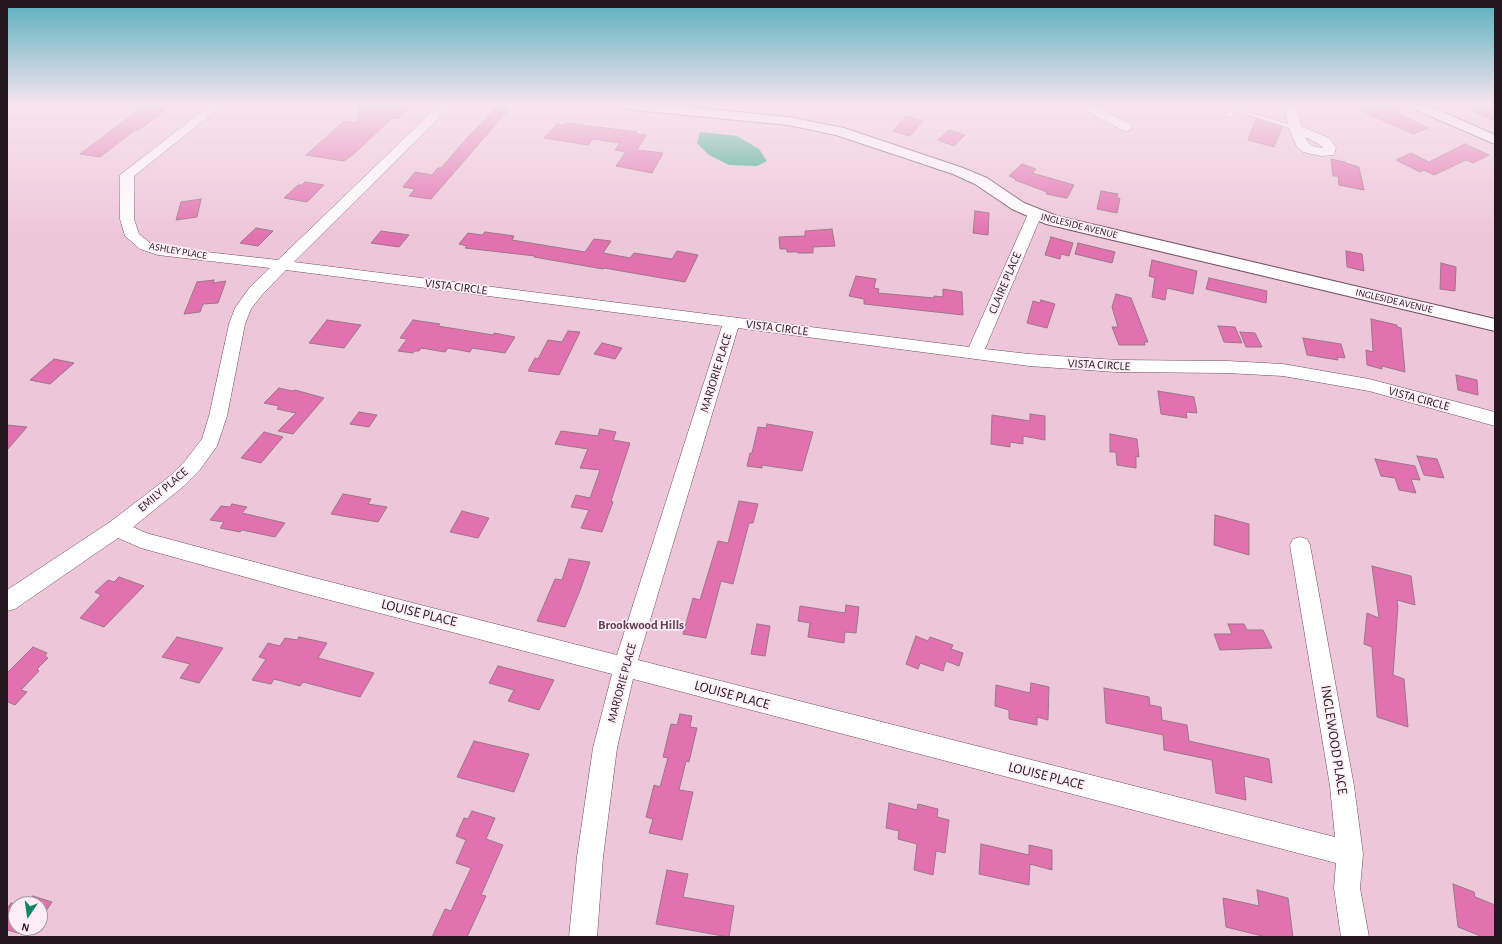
<!DOCTYPE html>
<html>
<head>
<meta charset="utf-8">
<style>
	body { margin:0 }
	#map { position:relative; width:1502px; height:944px; overflow:hidden; background:#eec6d9; font-family:"Alegreya Sans",sans-serif }
	canvas { display:block }
	.frame { position:absolute; inset:0; border:8px solid #24161d; pointer-events:none }
	.north { position:absolute; left:8px; top:896px; width:40px; height:40px; box-sizing:border-box; background:#ffeef6; border:1px solid #a7989f; border-radius:50%; rotate:193deg; font-size:11px; font-weight:700; line-height:16px; text-align:center; color:#24161d }
	.north::after { content:''; display:block; margin:auto; width:14px; height:18px; background:#118565; clip-path:polygon(50% 0,100% 100%,50% 72%,0 100%) }
</style>
</head>
<body>
<div id="map">
<canvas width="1502" height="944"></canvas>
<div class="frame"></div>
<div class="north">N</div>
</div>
<script>
const ctx = document.querySelector('canvas').getContext('2d');
ctx.lineJoin = 'round';
function fill(path, color) {
  ctx.fillStyle = color;
  ctx.fill(path, 'evenodd');
}
function toPath(rows) {
  const path = new Path2D();
  for (const r of rows) {
    path.moveTo(r[0], r[1]);
    for (let i = 2; i < r.length; i += 2) path.lineTo(r[i], r[i + 1]);
  }
  return path;
}
function trace(path, color, width, dash) {
  ctx.strokeStyle = color;
  ctx.lineWidth = width;
  ctx.lineCap = dash ? 'butt' : 'round';
  ctx.setLineDash(dash || []);
  ctx.stroke(path);
}
function label(font, color, halo, rows, align = 'center') {
  ctx.font = font + ' "Alegreya Sans",sans-serif';
  ctx.lineWidth = 3.5;
  ctx.setLineDash([]);
  ctx.textBaseline = 'middle';
  ctx.strokeStyle = halo;
  ctx.fillStyle = color;
  for (const [text, x, y, turn = 0] of rows) {
    ctx.save();
    ctx.translate(x, y);
    ctx.rotate((+turn || 0) * Math.PI / 180);
    ctx.textAlign = isNaN(turn) ? turn : align;
    if (halo) ctx.strokeText(text, 0, 0);
    ctx.fillText(text, 0, 0);
    ctx.restore();
  }
}
fill(toPath([
	[700,132,737,136,759,149,767,161,757,166,729,165,709,155,697,143]
]), '#20a880');
const building = toPath([
	[145,105,171,105,155,118,138,130,135,130,100,157,80,154,145,105],
	[359,105,412,105,398,119,392,118,355,153,344,161,306,155,344,121,358,123,359,105],
	[499,105,505,105,509,109,431,199,409,196,415,189,403,187,415,172,432,175,438,168,441,168,469,136,499,105],
	[1348,105,1405,105,1394,110,1401,113,1399,114,1428,128,1413,134,1348,105],
	[1486,105,1495,107,1495,121,1472,111,1486,105],
	[906,116,923,121,910,136,893,131,906,116],
	[1256,119,1282,127,1274,147,1248,140,1256,119],
	[566,123,637,132,636,134,646,135,637,150,663,153,652,173,616,166,626,152,615,150,620,143,593,139,588,145,544,138,557,124,565,125,566,123],
	[949,130,965,135,954,146,938,140,949,130],
	[1465,144,1489,155,1473,163,1466,160,1434,175,1424,170,1420,172,1396,160,1411,153,1429,162,1465,144],
	[1331,159,1345,162,1346,163,1359,167,1364,190,1339,185,1338,176,1333,176,1331,159],
	[1022,164,1036,169,1032,173,1074,185,1067,198,1046,194,1047,192,1015,180,1016,179,1009,176,1022,164],
	[305,182,324,185,307,202,284,198,298,185,302,185,305,182],
	[1101,191,1118,194,1117,197,1120,199,1117,213,1097,209,1101,191],
	[201,199,197,217,176,220,181,202,201,199],
	[975,211,989,213,988,235,973,233,975,211],
	[256,228,273,231,258,246,240,243,256,228],
	[832,229,835,246,813,247,813,253,798,253,798,252,787,252,787,249,780,249,779,237,805,236,805,231,832,229],
	[381,231,409,235,399,247,371,243,381,231],
	[485,232,514,236,512,240,585,252,594,239,611,241,603,253,630,258,634,253,672,259,677,251,698,255,685,282,604,268,603,269,534,257,535,256,465,248,467,246,459,244,468,233,482,235,485,232],
	[1051,237,1073,243,1069,256,1061,254,1060,259,1045,255,1051,237],
	[1078,243,1115,252,1112,263,1075,254,1078,243],
	[1346,251,1362,254,1364,271,1347,267,1346,251],
	[1152,260,1197,271,1193,294,1167,288,1165,300,1152,297,1155,278,1149,276,1152,260],
	[1441,263,1456,267,1455,291,1440,289,1441,263],
	[856,276,876,279,874,288,879,289,878,293,934,298,934,296,943,297,943,289,962,292,963,315,864,304,864,299,849,296,856,276],
	[1209,278,1267,291,1266,303,1206,289,1209,278],
	[214,280,213,283,226,281,218,303,203,304,200,312,184,314,197,282,214,280],
	[1116,294,1131,298,1148,342,1144,342,1145,345,1119,345,1112,327,1118,327,1112,307,1116,294],
	[1041,300,1055,304,1047,328,1027,323,1033,301,1040,303,1041,300],
	[1371,319,1397,325,1397,327,1401,328,1405,372,1382,366,1382,369,1367,365,1366,350,1373,352,1371,319],
	[327,320,361,325,344,348,309,343,327,320],
	[413,320,440,324,438,326,493,335,494,333,515,337,505,353,472,348,470,352,448,348,445,352,421,348,419,351,414,351,413,353,398,351,407,339,400,338,413,320],
	[1218,326,1235,327,1242,343,1224,342,1218,326],
	[568,331,580,332,559,375,528,371,535,358,538,359,548,340,562,342,568,331],
	[1240,332,1255,333,1262,347,1246,347,1240,332],
	[1303,338,1341,344,1345,358,1337,357,1338,360,1307,355,1303,338],
	[602,343,622,348,615,359,594,354,602,343],
	[54,359,74,363,50,384,30,380,54,359],
	[1456,375,1477,380,1478,395,1458,390,1456,375],
	[279,388,292,391,295,390,324,398,293,434,278,431,296,413,277,409,279,406,264,403,279,388],
	[1158,391,1194,397,1197,413,1186,412,1187,418,1161,414,1158,391],
	[359,412,377,415,369,427,350,424,359,412],
	[1030,414,1045,416,1045,440,1023,436,1023,444,1010,442,1010,447,991,444,992,415,1030,421,1030,414],
	[767,424,813,432,802,471,762,465,762,468,747,466,750,453,752,453,758,427,766,428,767,424],
	[7,425,27,427,7,450,7,425],
	[600,429,616,432,613,440,630,443,611,501,613,502,602,532,581,528,589,510,571,507,576,495,590,498,600,470,580,468,588,449,555,444,561,431,598,436,600,429],
	[264,432,283,437,261,463,241,458,264,432],
	[1110,434,1137,439,1139,457,1136,456,1136,468,1117,465,1116,452,1110,452,1110,434],
	[1417,456,1437,459,1444,478,1424,475,1417,456],
	[1375,459,1415,466,1420,480,1411,479,1416,493,1399,490,1395,478,1381,476,1375,459],
	[343,494,371,499,368,504,387,507,378,522,331,514,343,494],
	[739,501,758,504,753,523,749,523,733,584,721,581,706,638,683,634,693,598,700,600,718,541,728,543,739,501],
	[232,504,247,507,242,513,285,523,275,537,242,530,240,532,220,528,224,522,210,520,221,506,230,507,232,504],
	[462,511,489,518,478,538,450,532,462,511],
	[1215,515,1249,524,1249,555,1214,545,1215,515],
	[569,559,590,562,581,588,565,627,537,621,555,579,562,580,569,559],
	[1372,566,1411,576,1415,605,1397,600,1398,606,1393,675,1404,679,1408,727,1377,717,1372,647,1364,644,1367,613,1379,618,1372,566],
	[119,577,144,586,104,627,80,618,101,595,95,592,108,580,114,582,119,577],
	[846,605,859,607,856,633,845,632,844,643,808,637,810,623,798,621,800,606,845,613,846,605],
	[757,624,770,626,765,656,751,654,757,624],
	[1228,624,1244,624,1247,630,1263,630,1272,648,1220,650,1214,634,1232,634,1228,624],
	[916,636,928,641,930,637,953,645,951,649,963,653,959,666,946,661,943,671,920,663,918,669,906,664,916,636],
	[177,637,223,648,199,683,180,678,190,664,162,657,177,637],
	[299,637,327,643,318,658,374,673,360,697,303,682,300,686,274,679,271,684,252,680,266,659,259,657,268,643,280,646,285,638,297,640,299,637],
	[33,647,47,653,45,656,48,658,37,669,39,671,21,690,27,692,15,705,8,702,7,703,7,673,33,647],
	[498,666,554,680,539,710,508,701,514,690,489,683,498,666],
	[1031,683,1049,687,1048,720,1037,717,1037,725,1009,719,1009,710,995,706,996,685,1030,693,1031,683],
	[1104,688,1149,697,1150,705,1161,707,1162,720,1187,725,1189,741,1269,759,1272,783,1244,776,1246,800,1216,793,1212,760,1164,750,1163,735,1106,723,1104,688],
	[680,714,692,716,690,727,697,728,689,762,686,761,679,790,693,792,682,840,649,833,653,819,646,817,654,785,660,787,668,758,663,757,671,724,677,725,680,714],
	[474,741,529,754,514,792,457,777,474,741],
	[889,803,917,810,918,804,938,809,937,817,949,820,945,853,936,851,933,875,914,870,917,844,898,839,899,831,886,828,889,803],
	[472,811,495,818,486,839,503,845,481,895,486,896,467,937,432,937,445,909,451,911,471,868,456,863,466,840,456,836,464,818,468,819,472,811],
	[981,844,1029,855,1029,845,1052,850,1052,870,1030,864,1029,885,979,874,981,844],
	[667,870,688,874,683,897,734,906,729,937,656,924,667,870],
	[1453,884,1474,892,1475,897,1495,905,1495,937,1483,937,1458,927,1453,884],
	[1257,890,1288,898,1293,937,1266,937,1226,927,1223,898,1259,906,1257,890],
	[33,896,52,902,40,920,40,904,28,904,33,896],
	[11,903,16,905,16,928,34,928,29,936,7,930,7,909,11,903]
]);
fill(building, '#e271b0');
trace(building, '#9b7688', 1);
const lane = toPath([
	[1233,107,1297,127,1298,128,1293,129,1235,111,1231,117,1227,117,1226,116,1230,109,1233,107]
]);
const street = toPath([
	[210,105,223,105,134,176,134,219,139,234,150,243,160,246,206,252,278,260,439,105,452,105,294,262,969,347,1028,214,1030,211,1035,210,1040,211,1042,214,985,349,1029,354,1116,360,1227,361,1283,364,1369,379,1495,412,1495,426,1369,391,1283,376,1227,373,1116,372,1029,366,738,328,638,660,1335,837,1330,786,1290,545,1293,539,1300,537,1307,539,1310,545,1354,786,1363,854,1360,888,1369,937,1341,937,1334,888,1336,863,633,679,617,748,603,857,597,937,569,937,577,857,593,748,612,674,303,593,141,548,118,538,15,609,7,611,7,590,110,522,170,476,185,461,202,439,209,416,229,324,235,308,250,287,270,268,158,255,140,249,125,236,120,219,120,175,210,105],
	[286,270,722,326,617,655,303,575,146,533,133,527,184,486,199,471,217,446,227,416,245,324,251,309,262,295,286,270],
	[1079,105,1094,105,1130,124,1132,127,1130,130,1126,131,1122,130,1081,108,1079,105],
	[1284,105,1296,105,1301,126,1329,138,1336,147,1334,155,1321,156,1303,152,1297,147,1289,128,1284,105],
	[1305,137,1319,144,1323,148,1312,146,1308,142,1305,137]
]);
const secondary = toPath([
	[618,105,666,105,788,117,844,128,963,168,987,178,1024,203,1057,216,1495,319,1495,331,1046,224,1012,209,975,184,953,174,836,135,788,125,625,109,620,108,618,105],
	[1409,105,1427,105,1495,135,1495,144,1411,108,1409,105]
]);
trace(lane, '#6f4d5f', 1);
trace(street, '#6f4d5f', 1);
trace(secondary, '#6f4d5f', 2);
fill(lane, '#fff');
fill(street, '#fff');
fill(secondary, '#fff');
const sky = ctx.createLinearGradient(0, 0, 0, 237);
sky.addColorStop(0, '#58afbe');
sky.addColorStop(0.44, '#f7e5ee');
sky.addColorStop(1, '#f7e5ee00');
ctx.fillStyle = sky;
ctx.fillRect(0, 0, 1502, 237);
label('10px', '#24161d', '#ffeef6', [
	["INGLESIDE AVENUE",1079,226,14],
	["ASHLEY PLACE",178,251,10],
	["INGLESIDE AVENUE",1394,301,13]
]);
label('12px', '#24161d', '#ffeef6', [
	["CLAIRE PLACE",1005,283,-67],
	["VISTA CIRCLE",456,287,7],
	["VISTA CIRCLE",777,328,7],
	["VISTA CIRCLE",1099,365,3],
	["MARJORIE PLACE",716,373,-73],
	["VISTA CIRCLE",1419,399,15],
	["EMILY PLACE",163,490,-40],
	["MARJORIE PLACE",622,683,-75]
]);
label('bold 13px', '#614051', '#ffeef6', [
	["Brookwood Hills",641,625]
]);
label('14px', '#24161d', '#ffeef6', [
	["LOUISE PLACE",419,613,14],
	["LOUISE PLACE",732,695,15],
	["INGLEWOOD PLACE",1334,740,81],
	["LOUISE PLACE",1046,776,14]
]);
</script>
</body>
</html>
